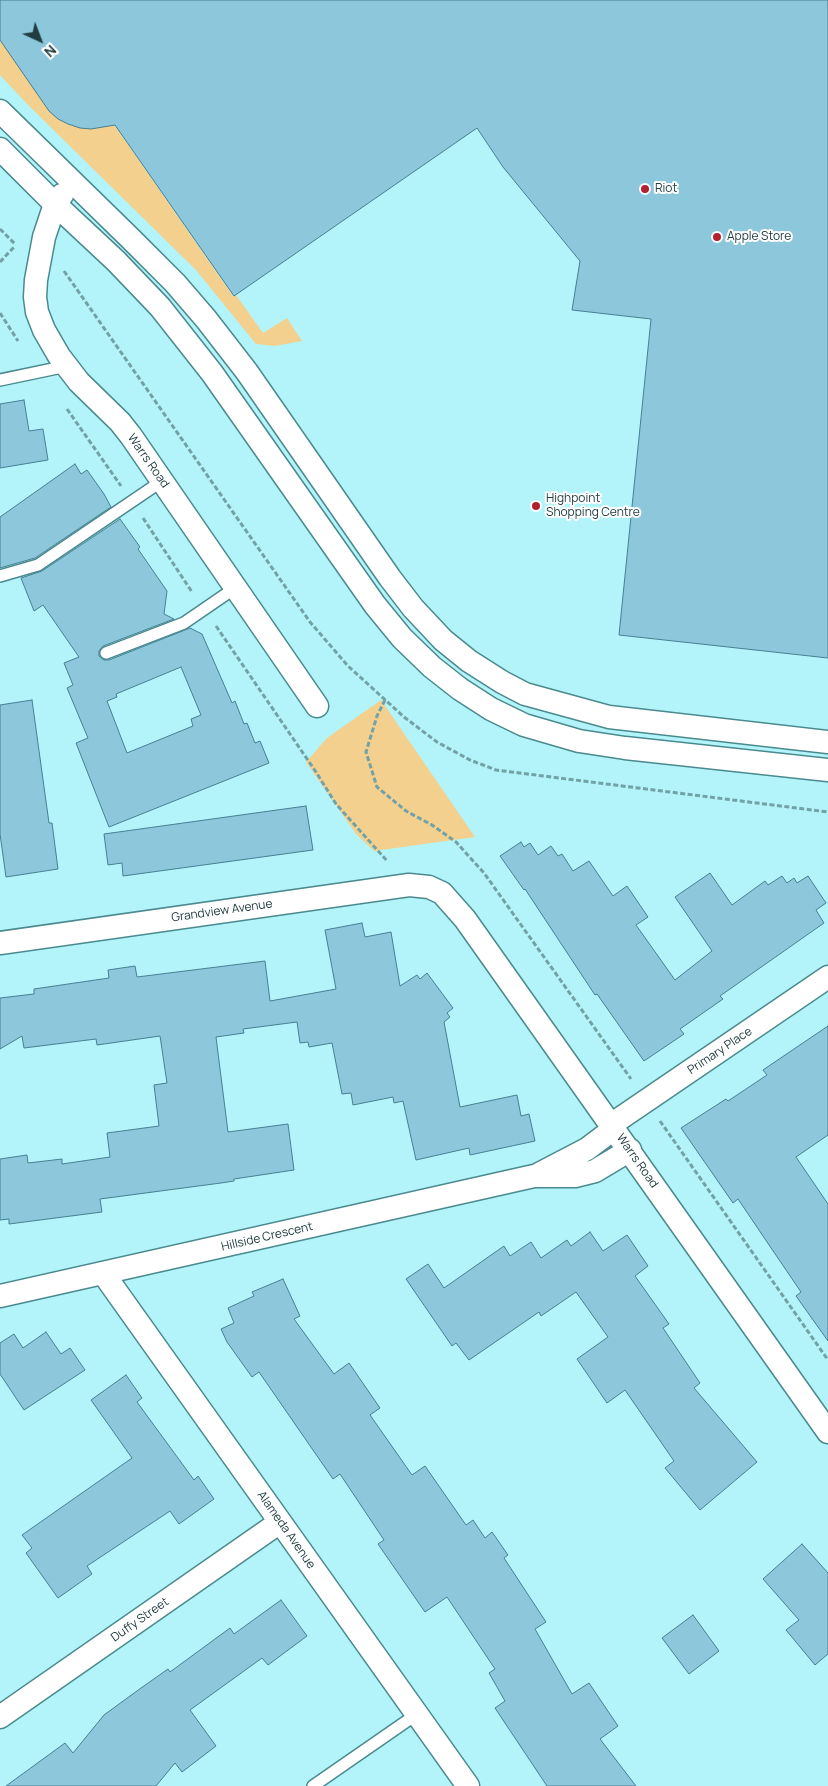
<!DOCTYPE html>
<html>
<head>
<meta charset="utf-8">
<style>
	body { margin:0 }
	#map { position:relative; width:828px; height:1786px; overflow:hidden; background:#b2f4f9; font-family:Manrope,sans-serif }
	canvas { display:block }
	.north { position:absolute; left:15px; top:15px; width:50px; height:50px; -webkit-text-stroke:4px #fff; paint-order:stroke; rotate:137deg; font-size:14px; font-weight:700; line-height:20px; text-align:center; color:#223d3f }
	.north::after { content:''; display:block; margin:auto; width:18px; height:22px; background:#223d3f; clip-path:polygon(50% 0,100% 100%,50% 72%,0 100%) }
</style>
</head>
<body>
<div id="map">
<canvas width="828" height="1786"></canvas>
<div class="north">N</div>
</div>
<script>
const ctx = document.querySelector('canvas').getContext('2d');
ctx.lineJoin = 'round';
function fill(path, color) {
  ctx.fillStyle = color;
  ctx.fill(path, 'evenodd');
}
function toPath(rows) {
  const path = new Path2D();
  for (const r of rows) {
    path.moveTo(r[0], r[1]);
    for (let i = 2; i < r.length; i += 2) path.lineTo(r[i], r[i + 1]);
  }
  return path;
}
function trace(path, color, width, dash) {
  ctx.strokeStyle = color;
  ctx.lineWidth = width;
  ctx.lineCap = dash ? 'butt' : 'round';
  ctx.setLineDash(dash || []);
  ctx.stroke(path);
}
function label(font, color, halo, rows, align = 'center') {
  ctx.font = font + ' Manrope,sans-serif';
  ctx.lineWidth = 4;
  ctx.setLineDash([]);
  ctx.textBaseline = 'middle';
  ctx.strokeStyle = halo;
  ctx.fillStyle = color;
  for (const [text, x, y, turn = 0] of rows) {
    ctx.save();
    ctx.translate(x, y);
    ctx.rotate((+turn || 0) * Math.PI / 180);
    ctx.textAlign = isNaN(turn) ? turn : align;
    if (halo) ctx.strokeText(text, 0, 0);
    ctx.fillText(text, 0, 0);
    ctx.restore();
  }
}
fill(toPath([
	[0,40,58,119,68,124,80,128,91,129,113,123,233,296,236,295,263,333,287,318,302,341,275,346,256,344,196,270,27,104,0,75],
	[381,700,475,837,374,851,356,834,306,762,327,738]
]), '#f4d08e');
const building = toPath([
	[0,0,828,0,828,658,619,635,651,319,572,310,580,261,503,167,477,128,234,296,115,125,91,129,80,128,68,124,58,119,49,111,0,40,0,0],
	[24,400,29,431,43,429,48,460,0,468,0,404,24,400],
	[75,464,81,474,87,470,104,494,111,507,35,558,0,568,0,517,75,464],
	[120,519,140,547,138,549,167,591,164,614,174,619,103,646,99,651,99,656,104,660,109,660,190,628,202,634,232,703,235,701,244,724,247,723,255,743,260,741,269,763,109,827,76,743,88,738,67,688,73,685,64,663,79,657,43,605,34,611,21,578,42,571,120,519],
	[181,667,201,715,191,719,193,726,127,753,107,701,117,697,116,694,181,667],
	[32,700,49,823,52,823,58,869,6,877,0,834,0,705,32,700],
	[306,806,313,850,123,876,122,863,108,865,104,834,306,806],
	[521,842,524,847,530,843,538,855,551,846,558,856,562,854,573,871,589,861,613,896,627,886,648,917,636,925,675,980,712,951,675,897,710,873,732,905,765,881,768,885,782,876,787,883,794,878,797,883,808,876,826,903,816,910,824,923,720,996,723,999,680,1029,684,1034,644,1061,597,994,595,995,525,889,524,890,500,856,521,842],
	[362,923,365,937,391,932,400,986,417,975,420,979,427,973,453,1008,447,1013,450,1017,444,1022,460,1107,517,1095,521,1116,529,1114,535,1141,470,1155,469,1148,416,1160,403,1101,394,1103,393,1097,353,1105,351,1093,342,1094,332,1043,309,1047,308,1042,300,1043,297,1022,243,1029,244,1033,216,1037,228,1132,288,1124,294,1170,234,1179,234,1181,221,1183,100,1199,102,1212,9,1224,9,1219,0,1220,0,1159,27,1155,28,1163,62,1159,62,1164,110,1157,107,1133,159,1126,154,1085,167,1083,160,1036,97,1045,96,1039,24,1048,22,1036,0,1049,0,998,34,994,34,989,109,978,108,970,135,966,137,977,265,961,270,1001,336,989,325,930,362,923],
	[828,1026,828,1135,796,1157,828,1204,828,1341,796,1296,801,1292,765,1239,738,1199,733,1203,681,1128,726,1099,728,1101,767,1075,763,1070,828,1026],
	[590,1232,603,1251,627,1235,648,1266,635,1276,669,1324,663,1328,700,1383,694,1388,757,1462,700,1510,665,1468,674,1461,625,1390,607,1403,577,1359,608,1337,576,1292,541,1316,539,1312,469,1360,456,1343,452,1346,406,1279,428,1264,444,1288,504,1246,510,1256,531,1242,541,1258,567,1240,571,1246,590,1232],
	[283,1279,300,1316,294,1319,334,1374,349,1363,380,1408,370,1415,412,1475,425,1466,466,1525,473,1520,485,1538,492,1532,508,1555,504,1558,546,1622,535,1629,572,1694,589,1683,618,1726,600,1739,636,1786,547,1786,495,1708,505,1701,489,1673,495,1669,447,1597,425,1612,378,1544,384,1540,340,1474,333,1479,259,1372,252,1377,227,1342,221,1329,234,1323,228,1308,254,1296,252,1292,283,1279],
	[46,1332,61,1354,70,1348,85,1370,24,1410,0,1374,0,1343,14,1334,23,1348,46,1332],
	[126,1375,142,1398,137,1402,194,1480,198,1476,214,1499,179,1524,170,1511,87,1566,92,1574,58,1598,26,1553,32,1548,22,1535,132,1458,91,1400,126,1375],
	[802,1544,828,1573,828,1654,815,1665,786,1630,799,1620,763,1579,802,1544],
	[281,1600,307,1636,268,1665,262,1658,190,1710,216,1746,182,1772,175,1763,156,1786,6,1786,65,1743,73,1753,104,1715,141,1688,168,1669,170,1672,230,1628,234,1634,281,1600],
	[693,1615,719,1651,689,1674,662,1638,693,1615]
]);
fill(building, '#8dc7dc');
trace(building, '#467f92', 1);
const service = toPath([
	[0,380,67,366],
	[0,576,38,565,162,481],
	[106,653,184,623,235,588],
	[313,1786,417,1714]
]);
const minor = toPath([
	[0,111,131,239,175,283,206,319,247,372,390,578,413,608,443,640,469,661,502,682,525,694,609,717,828,742],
	[0,149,55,204,116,261,160,307,212,373,375,605,402,638,432,667,460,689,491,709,524,725,579,741,625,748,828,770],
	[62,195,55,204,44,237,36,280,35,297,37,312,44,330,59,356,79,382,120,422,131,436,317,706],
	[0,943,409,885,429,887,442,893,465,919,828,1432],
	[612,1124,828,977],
	[539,1174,587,1149,615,1128],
	[103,1273,468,1786],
	[0,1296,534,1176,575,1176,595,1171,630,1150],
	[0,1717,280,1522]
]);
trace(service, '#4a8a8f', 14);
trace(minor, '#4a8a8f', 25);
trace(toPath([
	[0,229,15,244],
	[0,262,15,246],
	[64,271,310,622,348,666,404,717,437,742,470,760,496,770,828,812],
	[0,313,18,341],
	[67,409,121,486],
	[143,518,192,592],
	[216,626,316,772,336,804,388,862],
	[385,700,377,716,366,752,377,787,406,811,432,825,456,842,484,873,631,1079],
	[660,1121,828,1360]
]), '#72a2a6', 3, [5, 2.5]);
trace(service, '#fff', 11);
trace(minor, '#fff', 22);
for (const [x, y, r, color] of [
	[645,189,5,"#b32130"],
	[717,237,5,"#b32130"],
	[536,506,5,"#b32130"]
]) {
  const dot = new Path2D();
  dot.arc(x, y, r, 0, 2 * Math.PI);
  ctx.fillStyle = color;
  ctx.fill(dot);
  trace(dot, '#fff', 2);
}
label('12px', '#223d3f', '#fff', [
	["Riot",655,189],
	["Apple Store",727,237],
	["Highpoint",546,499],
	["Shopping Centre",546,513]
], 'left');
label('12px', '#223d3f', '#fff', [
	["Warrs Road",148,461,55],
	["Grandview Avenue",222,911,-8],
	["Primary Place",720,1051,-34],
	["Warrs Road",637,1161,55],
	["Hillside Crescent",267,1237,-13],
	["Alameda Avenue",286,1530,55],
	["Duffy Street",140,1620,-35]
]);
</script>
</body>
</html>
